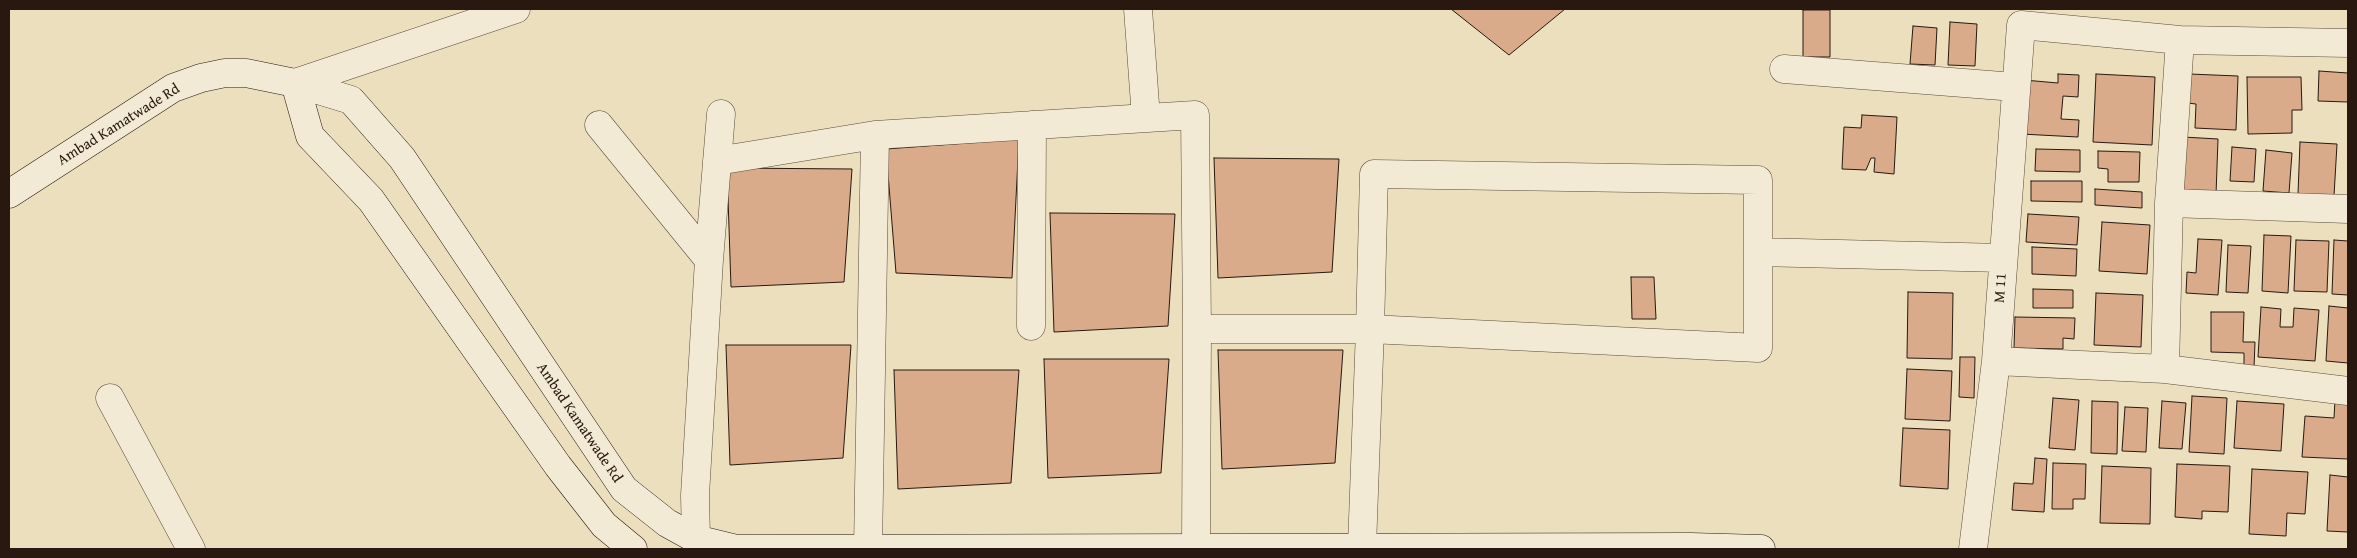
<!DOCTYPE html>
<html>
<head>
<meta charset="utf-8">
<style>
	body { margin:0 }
	#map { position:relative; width:2357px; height:558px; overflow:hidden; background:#ebdfbd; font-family:"Gentium Book Plus",serif }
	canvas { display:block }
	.frame { position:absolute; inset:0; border:10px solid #29180f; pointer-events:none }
</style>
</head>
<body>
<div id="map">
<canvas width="2357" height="558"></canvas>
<div class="frame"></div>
</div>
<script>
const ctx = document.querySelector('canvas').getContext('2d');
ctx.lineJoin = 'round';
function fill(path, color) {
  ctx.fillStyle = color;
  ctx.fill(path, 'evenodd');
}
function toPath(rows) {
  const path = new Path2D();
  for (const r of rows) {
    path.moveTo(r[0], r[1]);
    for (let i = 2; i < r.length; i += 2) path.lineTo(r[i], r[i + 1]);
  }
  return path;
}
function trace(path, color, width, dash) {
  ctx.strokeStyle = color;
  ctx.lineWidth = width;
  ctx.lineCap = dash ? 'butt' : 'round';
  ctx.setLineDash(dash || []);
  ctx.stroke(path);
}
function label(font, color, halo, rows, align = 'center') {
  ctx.font = font + ' "Gentium Book Plus",serif';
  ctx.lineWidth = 5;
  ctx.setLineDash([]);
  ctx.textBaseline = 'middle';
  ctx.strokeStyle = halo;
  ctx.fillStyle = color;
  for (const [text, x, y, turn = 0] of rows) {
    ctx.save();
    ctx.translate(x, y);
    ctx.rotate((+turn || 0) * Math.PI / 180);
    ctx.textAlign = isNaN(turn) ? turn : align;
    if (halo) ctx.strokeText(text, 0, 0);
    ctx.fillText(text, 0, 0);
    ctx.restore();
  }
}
const building = toPath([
	[1451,9,1565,9,1509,55,1451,9],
	[1803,10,1830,10,1830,57,1803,57,1803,10],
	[1950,22,1977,24,1975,66,1948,65,1950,22],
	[1913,26,1937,28,1935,65,1910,64,1913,26],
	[2319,71,2348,73,2348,102,2318,101,2319,71],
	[2058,74,2079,75,2078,97,2063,96,2061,119,2079,120,2078,137,2021,134,2024,80,2058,83,2058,74],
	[2096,74,2155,77,2152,145,2093,142,2096,74],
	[2189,74,2238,76,2236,130,2195,128,2196,104,2187,103,2189,74],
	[2247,77,2301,77,2302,110,2292,110,2292,133,2248,134,2247,77],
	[1862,115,1897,117,1894,174,1874,172,1875,158,1871,158,1866,170,1842,169,1844,127,1861,128,1862,115],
	[2183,137,2218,139,2216,195,2181,193,2183,137],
	[1019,139,1012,278,896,273,886,149,1019,139],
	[2300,142,2337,144,2334,196,2298,194,2300,142],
	[2232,147,2256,149,2254,182,2230,181,2232,147],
	[2036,149,2080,150,2080,172,2035,171,2036,149],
	[2266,150,2292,153,2289,193,2263,191,2266,150],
	[2098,151,2140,152,2139,182,2108,182,2108,169,2098,168,2098,151],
	[1214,158,1339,159,1332,272,1218,278,1214,158],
	[727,168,852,169,844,282,731,287,727,168],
	[2031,181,2082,181,2082,202,2031,201,2031,181],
	[2095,189,2142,192,2142,208,2095,205,2095,189],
	[1050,213,1175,214,1168,326,1054,332,1050,213],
	[2028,214,2079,217,2077,245,2026,242,2028,214],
	[2102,222,2150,225,2147,274,2099,271,2102,222],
	[2264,235,2291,236,2288,293,2262,291,2264,235],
	[2198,239,2222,240,2218,295,2186,293,2187,272,2196,273,2198,239],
	[2296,240,2329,241,2327,292,2294,291,2296,240],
	[2334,240,2348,241,2348,295,2332,294,2334,240],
	[2228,245,2251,246,2248,293,2226,292,2228,245],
	[2032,247,2077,249,2076,276,2032,274,2032,247],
	[1631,277,1654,277,1656,319,1632,319,1631,277],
	[2033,289,2073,290,2073,308,2033,308,2033,289],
	[1908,292,1953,293,1952,359,1907,358,1908,292],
	[2096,293,2143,295,2141,347,2094,345,2096,293],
	[2329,306,2348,308,2348,363,2326,361,2329,306],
	[2261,307,2281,309,2280,327,2293,327,2294,308,2319,310,2315,361,2258,357,2261,307],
	[2211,312,2244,312,2243,342,2255,342,2254,368,2244,368,2244,353,2211,352,2211,312],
	[2015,317,2075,318,2074,339,2063,338,2063,349,2014,348,2015,317],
	[726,345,851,345,843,458,730,465,726,345],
	[1218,350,1343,350,1335,463,1222,469,1218,350],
	[1960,357,1975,357,1974,398,1959,397,1960,357],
	[1044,359,1169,359,1161,473,1048,478,1044,359],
	[1907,369,1952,371,1950,421,1905,419,1907,369],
	[894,370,1019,370,1011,483,898,489,894,370],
	[2192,396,2227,398,2224,454,2189,452,2192,396],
	[2053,398,2079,400,2075,450,2049,448,2053,398],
	[2335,400,2348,401,2348,459,2302,457,2305,416,2334,418,2335,400],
	[2092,401,2118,402,2117,454,2091,453,2092,401],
	[2162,401,2186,403,2182,449,2159,448,2162,401],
	[2237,401,2284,404,2281,451,2234,448,2237,401],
	[2125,407,2148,408,2146,452,2122,451,2125,407],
	[1903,428,1950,430,1948,489,1900,486,1903,428],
	[2035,458,2047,459,2044,512,2012,510,2014,483,2033,484,2035,458],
	[2053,463,2086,464,2085,499,2073,499,2073,509,2052,509,2053,463],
	[2177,464,2230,466,2228,512,2202,511,2202,519,2175,517,2177,464],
	[2102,466,2151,468,2150,524,2100,523,2102,466],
	[2252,469,2308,472,2305,514,2287,513,2286,536,2249,534,2252,469],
	[2330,475,2348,477,2348,532,2327,531,2330,475]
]);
fill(building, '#d9ab8a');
trace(building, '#29180f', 1);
const street = toPath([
	[1138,9,1146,118],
	[2180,40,2169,203,2165,369,2348,391],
	[1784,69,2015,87],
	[295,83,516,9],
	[599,125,709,260],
	[717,161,875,135],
	[2169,203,2348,209],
	[1758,252,2003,258],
	[1031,326,1032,125],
	[1197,329,1370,329,1758,348,1758,180,1374,174,1370,329,1362,547],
	[1996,361,2165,369],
	[110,398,191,549],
	[696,539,695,495,709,260,721,114],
	[868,549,875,135,1195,115,1197,329,1196,548],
	[1973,549,1996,361,2021,25,2180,40,2348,43]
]);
const secondary = toPath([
	[295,83,310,136,371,200,558,466,604,525,633,549],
	[9,194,173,88,201,78,225,73,246,73,295,83,351,100,402,158,624,489,667,523,696,539,737,549,1691,547,1761,549]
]);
trace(street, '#5a4a3a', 29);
trace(secondary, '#29180f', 29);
trace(street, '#f2ead4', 28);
trace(secondary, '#f2ead4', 28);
label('15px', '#29180f', '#f2ead4', [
	["Ambad Kamatwade Rd",119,125,-32],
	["M 11",2001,288,-86],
	["Ambad Kamatwade Rd",579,423,56]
]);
</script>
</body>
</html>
